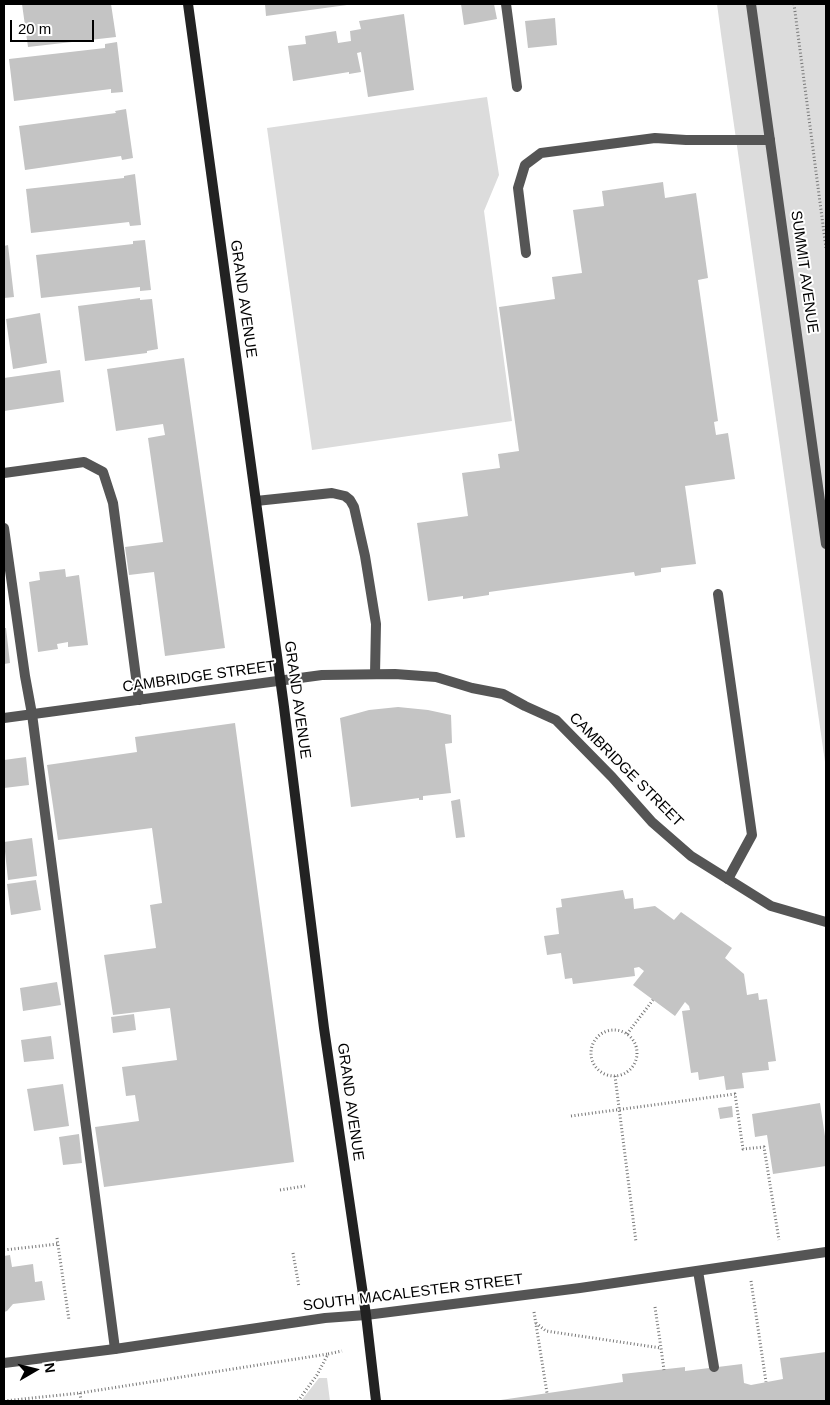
<!DOCTYPE html>
<html>
<head>
<meta charset="utf-8">
<style>
	body { margin:0 }
	#map { position:relative; width:830px; height:1405px; overflow:hidden; background:#fff; font-family:Arial,sans-serif }
	canvas { display:block }
	.frame { position:absolute; inset:0; border:5px solid #000; pointer-events:none }
	.north { position:absolute; left:10px; top:1345px; width:50px; height:50px; -webkit-text-stroke:4px #fff; paint-order:stroke; rotate:82deg; font-size:14px; font-weight:700; line-height:20px; text-align:center; color:#000 }
	.north::after { content:''; display:block; margin:auto; width:18px; height:22px; background:#000; clip-path:polygon(50% 0,100% 100%,50% 72%,0 100%) }
	.scale { position:absolute; left:10px; top:20px; width:84px; height:22px; box-sizing:border-box; border:2px solid #000; border-top:0; padding-left:6px; font-size:15px; line-height:18px; white-space:nowrap; color:#000; -webkit-text-stroke:4px #fff; paint-order:stroke }
</style>
</head>
<body>
<div id="map">
<canvas width="830" height="1405"></canvas>
<div class="frame"></div>
<div class="north">N</div>
<div class="scale">20 m</div>
</div>
<script>
const ctx = document.querySelector('canvas').getContext('2d');
ctx.lineJoin = 'round';
function fill(path, color) {
  ctx.fillStyle = color;
  ctx.fill(path, 'evenodd');
}
function toPath(rows) {
  const path = new Path2D();
  for (const r of rows) {
    if (r.length === 3) {
      path.moveTo(r[0] + r[2], r[1]);
      path.arc(r[0], r[1], r[2], 0, 2 * Math.PI);
      continue;
    }
    path.moveTo(r[0], r[1]);
    for (let i = 2; i < r.length; i += 2) path.lineTo(r[i], r[i + 1]);
  }
  return path;
}
function trace(path, color, width, dash) {
  ctx.strokeStyle = color;
  ctx.lineWidth = width;
  ctx.lineCap = dash ? 'butt' : 'round';
  ctx.setLineDash(dash || []);
  ctx.stroke(path);
}
function label(font, color, halo, rows, align = 'center') {
  ctx.font = font + ' Arial,sans-serif';
  ctx.lineWidth = 4;
  ctx.setLineDash([]);
  ctx.textBaseline = 'middle';
  ctx.strokeStyle = halo;
  ctx.fillStyle = color;
  for (const [text, x, y, turn = 0] of rows) {
    ctx.save();
    ctx.translate(x, y);
    ctx.rotate((+turn || 0) * Math.PI / 180);
    ctx.textAlign = isNaN(turn) ? turn : align;
    if (halo) ctx.strokeText(text, 0, 0);
    ctx.fillText(text, 0, 0);
    ctx.restore();
  }
}
fill(toPath([
	[717,4,826,4,826,769,721,34],
	[487,97,499,175,484,211,512,421,312,450,267,128],
	[319,1378,327,1378,330,1401,301,1401]
]), '#dcdcdc');
fill(toPath([
	[22,4,111,4,116,37,28,47],
	[265,4,347,4,347,5,266,16],
	[461,4,494,4,497,19,464,25],
	[404,14,414,90,368,97,361,52,357,53,361,72,349,74,349,72,293,81,288,46,306,44,305,36,336,31,338,43,351,41,350,31,361,29,359,21],
	[555,18,557,45,528,48,525,21],
	[117,42,123,92,111,93,111,89,14,101,9,59,105,48,105,44],
	[126,109,133,158,122,160,121,156,25,170,19,126,116,113,115,111],
	[135,174,141,225,130,226,129,222,31,233,26,189,124,178,124,176],
	[663,182,665,198,696,193,708,278,698,280,718,421,714,422,716,435,728,433,735,479,685,486,696,564,661,568,661,572,635,576,634,572,489,592,489,595,463,599,463,596,428,601,417,523,468,516,462,473,500,468,498,454,519,451,499,307,555,299,552,277,582,273,573,210,604,206,602,191],
	[145,240,151,290,140,291,140,287,41,298,36,255,133,244,133,241],
	[8,245,14,297,4,298,4,246],
	[140,298,140,300,152,299,158,349,147,351,147,353,85,361,78,306],
	[40,313,47,363,13,369,6,319],
	[184,358,225,648,165,656,154,572,129,575,125,547,163,542,148,438,165,435,163,424,116,431,107,369],
	[60,370,64,402,4,411,4,378],
	[65,569,66,577,79,575,88,645,68,647,68,642,57,644,58,649,38,652,29,582,40,580,39,572],
	[4,628,6,628,10,663,4,664],
	[398,707,428,710,451,715,452,743,445,744,451,793,423,796,423,800,419,800,419,798,351,807,340,718,369,710],
	[235,723,294,1162,104,1187,95,1127,139,1121,135,1095,126,1096,122,1067,177,1060,170,1008,113,1015,104,955,156,948,150,905,162,903,157,865,152,828,58,840,47,765,137,752,135,737],
	[26,757,29,785,4,788,4,760],
	[460,799,465,837,456,838,451,801],
	[32,838,37,876,8,880,4,842],
	[36,880,41,910,11,915,7,884],
	[623,890,625,899,633,898,634,909,655,906,674,920,681,912,732,948,725,958,744,974,747,995,758,993,759,1000,767,999,776,1061,768,1062,769,1070,742,1073,744,1088,726,1090,724,1076,699,1080,698,1072,691,1073,682,1011,690,1010,689,1006,685,1002,675,1016,633,985,644,971,639,967,634,968,635,976,573,984,572,978,565,979,561,953,547,955,544,936,559,934,556,908,562,907,561,899],
	[57,982,61,1005,23,1011,20,988],
	[134,1014,136,1030,113,1033,111,1017],
	[51,1036,54,1059,24,1062,21,1040],
	[63,1084,69,1126,34,1131,27,1089],
	[820,1103,826,1143,826,1166,773,1174,767,1135,755,1137,752,1114],
	[732,1106,733,1117,720,1119,718,1108],
	[79,1134,82,1163,63,1165,59,1137],
	[10,1255,12,1267,33,1264,35,1282,42,1281,45,1300,13,1304,7,1311,4,1312,4,1256],
	[826,1352,826,1401,494,1401,623,1382,622,1374,685,1367,685,1371,742,1364,744,1383,751,1385,783,1379,780,1358]
]), '#c4c4c4');
trace(toPath([
	[794,4,826,248],
	[614,1053,23],
	[627,1034,653,1000],
	[615,1076,636,1242],
	[571,1116,735,1094,743,1149,764,1147,779,1240],
	[280,1190,305,1186],
	[57,1238,69,1320],
	[4,1250,58,1244],
	[293,1253,299,1287],
	[751,1281,766,1382],
	[655,1307,661,1348],
	[534,1312,547,1393],
	[536,1323,546,1331,661,1348,664,1370],
	[80,1393,81,1401],
	[4,1401,80,1393,328,1354],
	[298,1401,317,1375,328,1354,342,1351]
]), '#777', 3, [1, 2.5]);
trace(toPath([
	[506,4,517,87],
	[526,253,518,188,525,165,541,153,655,138,686,140,770,140],
	[4,473,84,462,103,472,113,503,139,700],
	[256,501,332,493,345,496,350,500,354,507,365,556,376,624,375,674],
	[4,528,25,676,32,714,115,1349],
	[718,594,752,835,728,879],
	[698,1271,714,1367]
]), '#555', 10);
trace(toPath([
	[751,4,826,544],
	[4,718,322,675,395,674,436,677,472,688,503,694,525,706,556,720,612,777,652,822,691,856,771,906,826,922],
	[4,1363,115,1349,325,1318,366,1315,580,1288,826,1252]
]), '#555', 10);
trace(toPath([
	[188,4,284,707,324,1028,366,1315,376,1401]
]), '#222', 10);
label('15px', '#000', '#fff', [
	["SUMMIT AVENUE",804,272,82],
	["GRAND AVENUE",243,299,82],
	["CAMBRIDGE STREET",199,677,-8],
	["GRAND AVENUE",297,700,82],
	["CAMBRIDGE STREET",626,770,45],
	["GRAND AVENUE",350,1102,82],
	["SOUTH MACALESTER STREET",413,1293,-7]
]);
</script>
</body>
</html>
